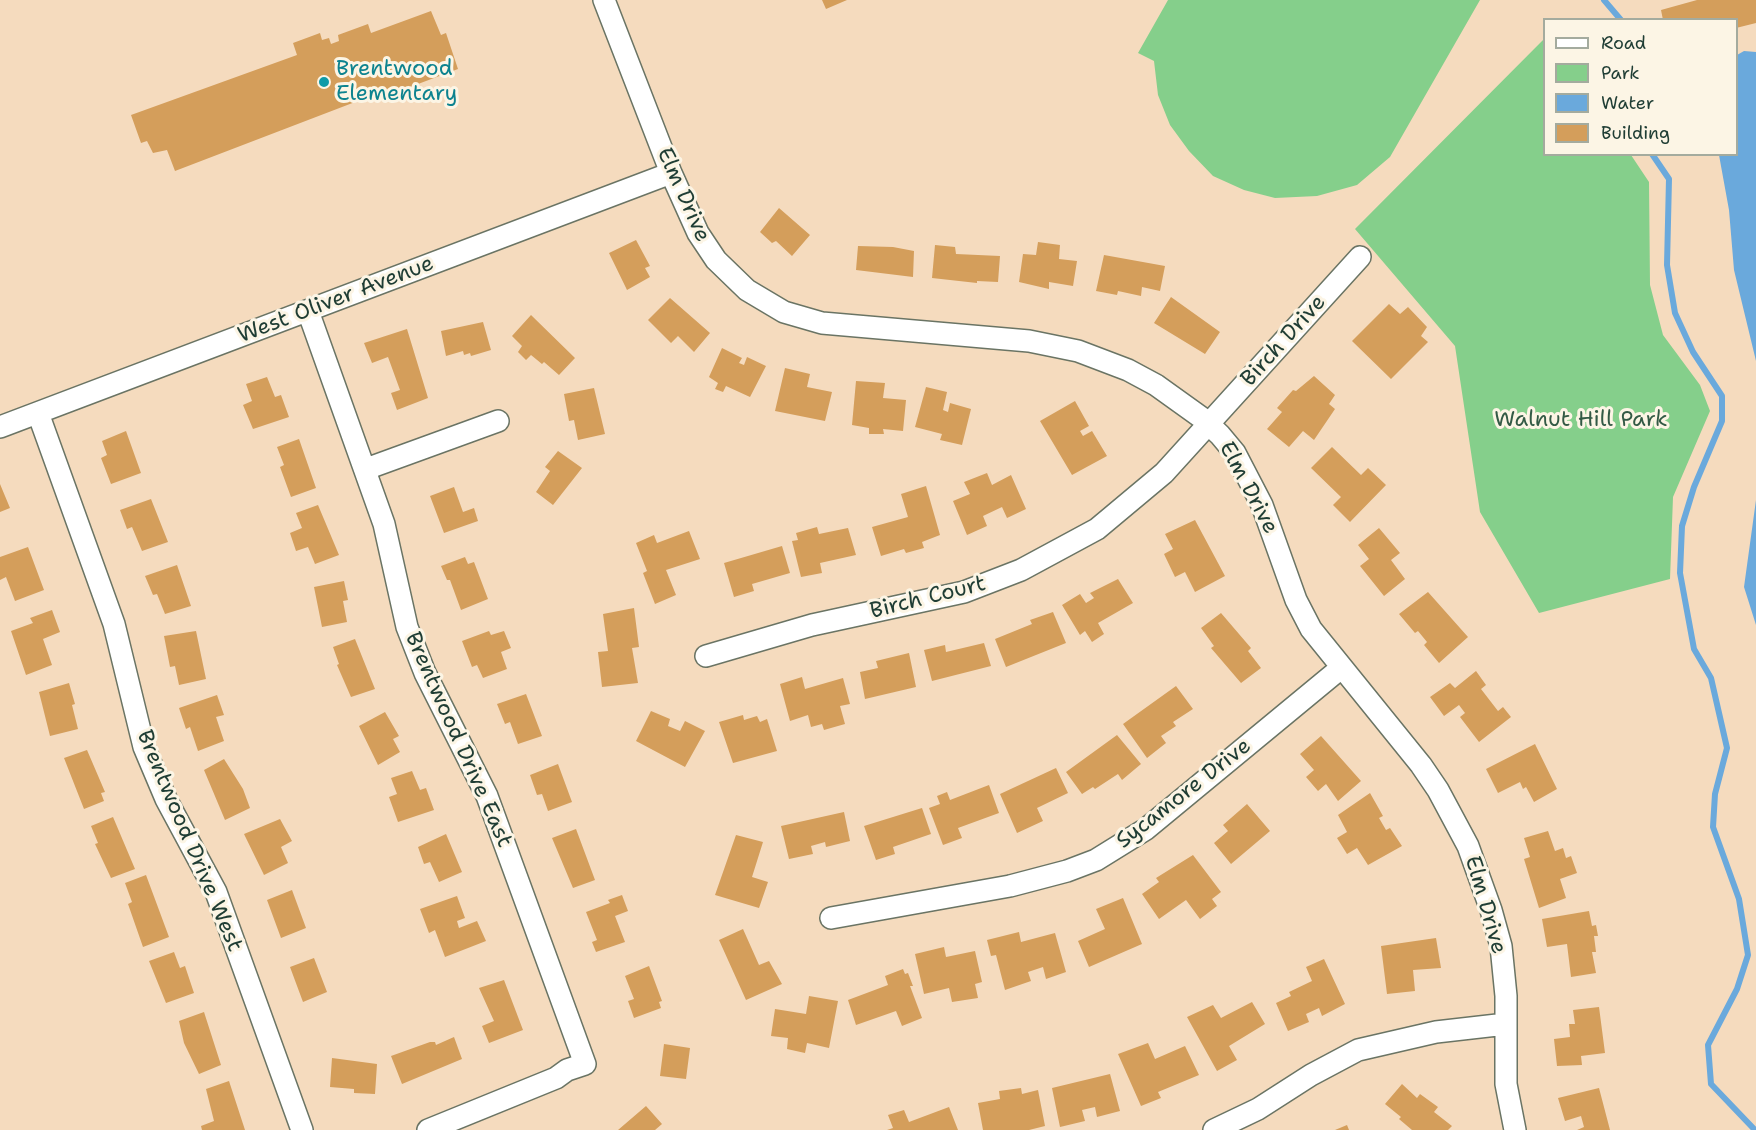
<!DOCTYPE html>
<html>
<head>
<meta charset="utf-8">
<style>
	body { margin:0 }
	#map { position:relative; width:1756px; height:1130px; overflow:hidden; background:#f5dbbe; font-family:"Shantell Sans",sans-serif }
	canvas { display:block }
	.legend { position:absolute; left:1543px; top:18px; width:195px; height:138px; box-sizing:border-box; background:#fcf5e5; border:2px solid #a4ab9e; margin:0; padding:8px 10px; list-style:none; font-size:18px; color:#1f3d34 }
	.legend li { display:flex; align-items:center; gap:12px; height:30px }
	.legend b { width:30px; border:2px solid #a4ab9e }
</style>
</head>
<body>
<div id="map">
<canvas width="1756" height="1130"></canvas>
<ul class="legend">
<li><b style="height:8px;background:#fff"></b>Road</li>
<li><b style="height:16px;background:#85cf8b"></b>Park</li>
<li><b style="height:16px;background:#6aa9dc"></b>Water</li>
<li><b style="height:16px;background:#d49e5b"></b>Building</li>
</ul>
</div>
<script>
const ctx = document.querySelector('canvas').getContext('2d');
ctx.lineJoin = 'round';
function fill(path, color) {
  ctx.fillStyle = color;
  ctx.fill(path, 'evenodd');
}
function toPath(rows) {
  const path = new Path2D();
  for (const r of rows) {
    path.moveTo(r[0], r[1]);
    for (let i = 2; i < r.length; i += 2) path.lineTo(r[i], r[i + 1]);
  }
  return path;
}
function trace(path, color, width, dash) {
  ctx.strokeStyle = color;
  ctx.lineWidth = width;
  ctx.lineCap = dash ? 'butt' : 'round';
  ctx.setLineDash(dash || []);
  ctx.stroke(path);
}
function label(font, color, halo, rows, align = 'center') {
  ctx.font = font + ' "Shantell Sans",sans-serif';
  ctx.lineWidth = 6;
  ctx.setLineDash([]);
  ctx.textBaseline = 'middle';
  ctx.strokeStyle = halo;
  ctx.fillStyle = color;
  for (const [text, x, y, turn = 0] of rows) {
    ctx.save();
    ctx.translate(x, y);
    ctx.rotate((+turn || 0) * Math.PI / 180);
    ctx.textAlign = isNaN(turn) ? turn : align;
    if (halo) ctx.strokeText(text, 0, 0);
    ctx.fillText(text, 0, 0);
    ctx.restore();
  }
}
fill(toPath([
	[1168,0,1480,0,1390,157,1357,185,1317,196,1275,198,1244,190,1213,176,1189,151,1170,125,1158,95,1154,61,1138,53],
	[1544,39,1544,154,1631,155,1649,182,1650,285,1663,335,1700,385,1710,411,1673,497,1670,579,1539,613,1480,512,1455,346,1355,229]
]), '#85cf8b');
fill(toPath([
	[1744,51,1756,52,1756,361,1734,270,1729,210,1719,155,1736,154,1737,55],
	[1756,500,1756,625,1744,587]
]), '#6aa9dc');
trace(toPath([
	[1604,0,1621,20],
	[1652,154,1669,179,1667,265,1675,313,1693,352,1722,396,1722,421,1694,487,1682,526,1680,573,1694,649,1711,678,1727,748,1715,794,1713,827,1739,899,1748,955,1737,989,1708,1045,1711,1084,1755,1130]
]), '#6aa9dc', 6);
fill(toPath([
	[822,0,847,0,826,9],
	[1697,0,1756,0,1756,23,1736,28,1736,20,1663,20,1661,10],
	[431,11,441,35,446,33,458,69,378,99,376,94,175,171,167,150,153,153,147,141,141,143,131,115,297,55,293,43,320,33,322,40,329,38,331,44,339,41,338,35,368,24,371,33],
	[779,208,810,235,792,256,776,241,772,243,760,232],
	[636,240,650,266,645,268,650,277,627,290,609,253],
	[1038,242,1060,245,1059,259,1077,261,1073,286,1049,282,1049,289,1019,282,1023,254,1036,255],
	[935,245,955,247,956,254,1000,256,998,282,977,281,977,283,932,278],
	[858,246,893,247,914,251,913,277,856,270],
	[1104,255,1165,266,1160,291,1142,287,1141,296,1118,291,1117,295,1096,291],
	[1171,297,1220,332,1205,354,1154,323],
	[670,298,710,333,694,352,678,336,671,343,648,320],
	[1389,304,1400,314,1408,307,1427,327,1421,336,1428,342,1391,379,1352,341],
	[531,315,575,358,559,375,544,362,542,364,531,355,526,360,518,352,522,346,512,336],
	[483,322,491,350,471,356,470,353,464,355,463,351,446,356,441,331],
	[407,329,428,398,397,410,391,393,400,390,388,357,372,363,364,343],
	[722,348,742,358,739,363,744,365,747,357,766,366,750,397,726,386,723,392,715,389,718,383,709,377],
	[785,368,810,374,807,387,832,392,825,421,775,411],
	[1314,376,1335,395,1329,404,1335,409,1314,440,1303,431,1289,447,1267,429,1282,412,1277,408,1293,390,1296,391],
	[267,377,275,397,281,395,289,417,253,429,243,405,252,401,246,384],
	[856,381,885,383,883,398,906,400,903,431,883,429,884,434,869,434,869,428,852,425],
	[926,387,947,392,943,410,948,412,950,403,971,409,962,445,940,440,942,434,915,427],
	[594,388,605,434,578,440,574,420,569,421,564,394],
	[1075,401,1089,426,1080,431,1083,436,1092,431,1107,456,1072,475,1040,421],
	[126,431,141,473,111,484,101,458,107,455,102,441],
	[299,439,316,488,291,497,280,467,284,465,277,447],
	[1332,447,1361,475,1368,468,1386,485,1350,522,1333,505,1341,497,1311,468],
	[558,451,582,468,553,505,536,492,550,471,545,467],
	[987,473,992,485,1011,475,1026,509,1007,518,1002,507,983,516,987,526,967,535,953,501,970,494,964,482],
	[0,484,10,508,0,512],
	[926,486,940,535,922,542,924,548,906,553,904,549,881,556,872,527,908,517,901,494],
	[454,487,463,512,474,508,478,521,444,533,430,496],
	[151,499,168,542,142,551,132,527,127,529,120,510],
	[318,505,339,555,315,564,308,547,296,551,290,533,302,528,296,513],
	[1195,520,1225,576,1195,592,1185,572,1175,577,1164,554,1173,549,1165,534],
	[817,527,819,534,848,528,856,555,820,563,822,573,801,577,792,541,798,540,796,533],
	[1379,528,1400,553,1391,560,1405,579,1384,596,1360,566,1369,559,1358,545],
	[689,531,700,559,666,570,676,595,655,604,643,573,647,571,636,543,654,535,657,543],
	[782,546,790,573,752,584,754,591,734,597,724,563],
	[28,547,44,590,15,601,6,577,0,580,0,557],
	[465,557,468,564,474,562,488,599,461,610,450,580,447,580,441,566],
	[177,565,191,606,165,614,157,594,153,595,145,576],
	[1118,579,1133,603,1098,623,1104,634,1092,642,1085,631,1080,635,1062,605,1080,594,1086,603,1094,598,1090,593],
	[344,581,348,600,343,601,347,622,322,627,314,587],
	[1428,592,1468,637,1439,663,1424,645,1427,642,1418,631,1415,633,1399,614],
	[634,608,639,647,632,648,638,683,602,687,598,652,608,651,603,614],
	[52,610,60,632,43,639,52,665,26,675,11,631,33,623,30,618],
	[1053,612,1066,643,1006,667,995,639,1032,624,1030,620],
	[1221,613,1251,648,1248,651,1261,668,1241,683,1211,648,1214,646,1201,628],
	[196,631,206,679,179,685,175,666,170,667,164,636],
	[489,631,491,635,504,631,511,648,501,652,507,669,483,678,477,665,472,667,462,641],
	[355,639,375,689,351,697,337,665,339,664,333,647],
	[984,643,991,666,932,681,924,650,945,645,946,652],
	[909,653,916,687,865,699,860,672,878,668,876,661],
	[1476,671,1486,685,1481,689,1498,711,1503,707,1511,717,1479,742,1460,717,1465,713,1459,705,1444,716,1430,697,1450,683,1455,688],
	[802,677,805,689,843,678,850,704,840,706,845,724,824,730,822,724,811,727,808,715,790,721,780,684],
	[69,683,75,704,72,705,78,729,50,736,39,692],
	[1176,686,1193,709,1173,722,1176,726,1161,736,1166,743,1147,758,1123,724],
	[526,694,542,736,518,744,510,722,505,724,497,704],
	[217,695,224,715,216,717,224,741,198,751,190,727,186,729,179,708],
	[651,711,670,719,668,726,680,731,685,721,705,731,685,767,636,741],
	[385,712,399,736,393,739,400,752,378,765,359,726],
	[743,715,744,720,757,716,760,722,767,719,777,751,733,763,719,722],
	[1117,735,1141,764,1122,780,1118,774,1095,789,1093,787,1082,794,1066,772],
	[1321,736,1361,781,1338,801,1326,784,1318,791,1306,777,1314,770,1300,754],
	[1535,744,1557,789,1534,802,1526,787,1523,789,1520,782,1498,793,1486,769],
	[87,750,105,792,101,793,104,801,84,809,64,758],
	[224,759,243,789,250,808,225,820,204,770],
	[558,764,572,802,548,811,542,794,537,795,530,775],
	[1056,768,1068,793,1037,808,1043,821,1017,833,1000,794],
	[412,771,420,790,426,788,434,810,398,822,389,797,397,794,391,778],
	[989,785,999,813,958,828,962,838,943,845,929,808,940,804,937,796,947,792,950,800],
	[1370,793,1383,816,1379,818,1386,830,1390,828,1402,846,1368,865,1357,848,1347,854,1337,838,1347,832,1338,815],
	[1247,804,1270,831,1231,864,1214,843,1228,831,1223,825],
	[922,808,931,834,893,847,895,854,876,860,864,826],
	[844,812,850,841,826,847,825,842,811,846,813,854,789,859,781,826],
	[113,817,135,869,111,878,95,844,98,843,91,826],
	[280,819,292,841,281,847,288,863,264,875,244,834],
	[576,829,595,880,573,888,552,838],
	[1548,831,1555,851,1563,848,1566,858,1571,856,1577,873,1560,879,1566,898,1539,908,1524,859,1530,857,1524,838],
	[446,834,462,872,439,882,430,862,424,864,418,847],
	[736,835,763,842,752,877,768,882,759,908,715,895],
	[1193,855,1221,892,1212,899,1217,906,1200,919,1186,900,1159,919,1142,894,1159,882,1156,878],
	[146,875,169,937,143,947,128,904,132,902,125,883],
	[292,890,306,928,281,938,267,900],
	[622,895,628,911,615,916,625,942,596,952,592,942,597,940,586,912,610,903,608,900],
	[457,896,465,918,457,921,459,928,477,921,486,941,445,957,435,930,429,933,420,909],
	[1123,898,1142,944,1089,967,1078,941,1105,929,1096,909],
	[1589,911,1592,926,1596,925,1598,936,1594,936,1596,952,1592,952,1596,973,1571,977,1567,944,1547,947,1542,919],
	[743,929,759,965,769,961,782,984,746,1000,719,940],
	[1019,932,1021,942,1055,933,1066,972,1046,979,1043,967,1028,972,1031,981,1005,990,996,955,991,956,987,940],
	[1436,938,1441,968,1413,970,1415,991,1387,994,1381,946],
	[944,947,946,957,975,951,982,982,975,984,978,998,952,1002,949,988,924,994,915,954],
	[174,952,180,968,185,966,194,993,166,1003,149,961],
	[314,958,327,992,303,1002,290,967],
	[1324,959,1345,1004,1322,1016,1319,1008,1306,1014,1309,1022,1288,1031,1276,1003,1291,996,1289,992,1312,981,1306,967],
	[649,966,662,1001,659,1002,661,1008,634,1018,628,1001,634,999,625,976],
	[903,969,905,974,908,973,913,986,910,986,922,1018,902,1026,896,1011,856,1025,848,1000,888,985,885,976],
	[504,980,523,1030,489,1043,482,1026,494,1021,479,988],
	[809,996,838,1001,829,1048,807,1043,805,1053,787,1049,788,1038,771,1036,775,1009,806,1014],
	[1252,1002,1265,1024,1229,1046,1237,1060,1217,1071,1187,1017,1213,1005,1221,1018],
	[1599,1007,1605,1053,1581,1056,1582,1065,1557,1066,1554,1039,1570,1037,1569,1024,1575,1024,1573,1010],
	[204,1012,221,1065,199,1074,184,1043,179,1021],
	[454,1037,462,1059,402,1084,391,1056,430,1042,435,1042,436,1045],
	[1148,1043,1155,1059,1185,1046,1199,1075,1158,1092,1161,1098,1141,1106,1118,1054],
	[664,1044,690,1048,686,1079,660,1076],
	[332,1058,377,1064,375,1094,354,1093,354,1089,330,1087],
	[1110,1074,1120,1111,1097,1117,1095,1107,1082,1110,1085,1121,1060,1127,1052,1088],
	[229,1081,245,1130,202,1130,201,1126,214,1121,206,1089],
	[1402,1084,1417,1098,1420,1094,1438,1107,1434,1112,1452,1126,1448,1130,1412,1130,1399,1119,1401,1117,1385,1104],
	[1021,1088,1022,1094,1038,1090,1045,1126,1029,1130,983,1130,978,1103,1000,1099,999,1091],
	[1599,1088,1610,1130,1577,1130,1584,1127,1581,1116,1565,1121,1558,1098],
	[646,1106,662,1124,655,1130,618,1130],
	[949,1107,958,1130,887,1130,893,1128,888,1115,904,1110,909,1122],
	[1347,1125,1349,1130,1335,1130]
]), '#d49e5b');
const street = toPath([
	[604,0,671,173,698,233,716,260,747,290,784,312,822,323,1029,341,1078,351,1128,370,1156,385,1202,418,1220,435,1235,453,1262,505,1296,600,1311,629,1421,765,1438,790,1468,846,1491,910,1501,946,1506,996,1506,1084,1515,1130],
	[308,311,384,524,407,627,425,673,487,796,585,1064,567,1070,556,1078,428,1130],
	[38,413,114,624,144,747,166,799,216,892,302,1130],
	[0,427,671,173],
	[366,469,498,421],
	[706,656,812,625,964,592,1021,570,1097,529,1164,473,1360,257],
	[831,918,1010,886,1067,871,1096,860,1146,829,1341,668],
	[1214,1130,1258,1109,1311,1075,1358,1050,1436,1032,1506,1024]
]);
trace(street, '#6a7464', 24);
trace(street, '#fff', 21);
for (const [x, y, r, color] of [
	[324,82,6,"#0f9aa8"]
]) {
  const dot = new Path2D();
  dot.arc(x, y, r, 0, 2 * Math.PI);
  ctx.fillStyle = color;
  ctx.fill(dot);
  trace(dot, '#fcf5e5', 2);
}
label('22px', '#0d838f', '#fcf5e5', [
	["Brentwood",336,69],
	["Elementary",336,94]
], 'left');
label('22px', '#1f3d34', '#fcf5e5', [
	["Elm Drive",683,195,66],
	["West Oliver Avenue",336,300,-21],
	["Birch Drive",1284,341,-48],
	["Elm Drive",1248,488,62],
	["Birch Court",928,598,-14],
	["Brentwood Drive East",458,740,66],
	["Sycamore Drive",1184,794,-38],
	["Brentwood Drive West",189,841,67],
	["Elm Drive",1485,905,74]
]);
label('22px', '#335a45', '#fcf5e5', [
	["Walnut Hill Park",1581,420]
]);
</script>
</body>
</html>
